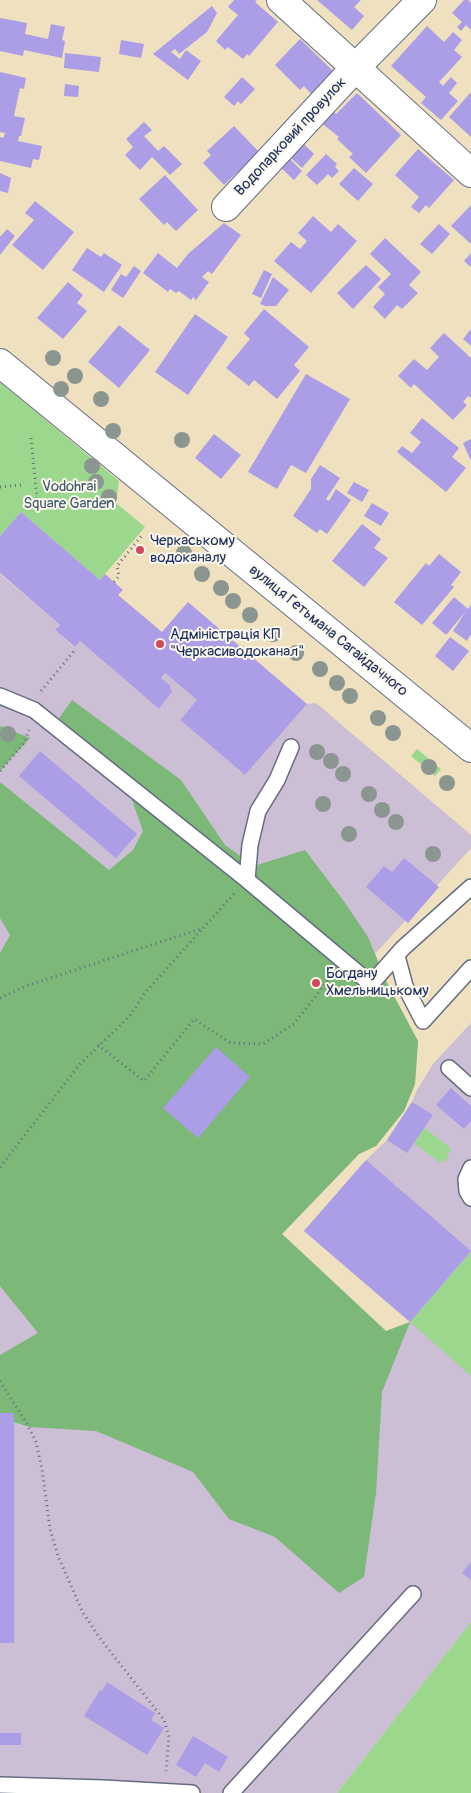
<!DOCTYPE html>
<html>
<head>
<meta charset="utf-8">
<style>
	body { margin:0 }
	canvas { display:block; background:#efe0c0 }
</style>
</head>
<body>
<canvas width="471" height="1793"></canvas>
<script>
const ctx = document.querySelector('canvas').getContext('2d');
ctx.lineJoin = 'round';
function fill(path, color) {
  ctx.fillStyle = color;
  ctx.fill(path, 'evenodd');
}
function toPath(rows) {
  const path = new Path2D();
  for (const r of rows) {
    path.moveTo(r[0], r[1]);
    for (let i = 2; i < r.length; i += 2) path.lineTo(r[i], r[i + 1]);
  }
  return path;
}
function trace(path, color, width, dash) {
  ctx.strokeStyle = color;
  ctx.lineWidth = width;
  ctx.lineCap = dash ? 'butt' : 'round';
  ctx.setLineDash(dash || []);
  ctx.stroke(path);
}
function label(font, color, halo, rows, align = 'center') {
  ctx.font = font + ' Pangolin,sans-serif';
  ctx.lineWidth = 4;
  ctx.setLineDash([]);
  ctx.textBaseline = 'middle';
  ctx.strokeStyle = halo;
  ctx.fillStyle = color;
  for (const [text, x, y, turn = 0] of rows) {
    ctx.save();
    ctx.translate(x, y);
    ctx.rotate((+turn || 0) * Math.PI / 180);
    ctx.textAlign = isNaN(turn) ? turn : align;
    if (halo) ctx.strokeText(text, 0, 0);
    ctx.fillText(text, 0, 0);
    ctx.restore();
  }
}
fill(toPath([
	[0,574,60,625,55,630,74,647,80,641,159,709,172,692,170,685,161,678,165,673,197,700,180,720,245,775,307,704,316,703,471,835,471,848,375,954,388,985,418,1041,415,1084,404,1111,376,1146,359,1154,282,1234,386,1331,410,1322,304,1231,366,1160,387,1140,412,1102,417,1090,433,1064,471,1023,471,1622,337,1793,0,1793]
]), '#ccbed4');
fill(toPath([
	[0,382,119,481,116,503,145,527,100,580,21,512,0,536],
	[417,749,441,769,435,776,411,756],
	[424,1128,451,1148,446,1161,439,1162,414,1143],
	[471,1252,471,1376,410,1322],
	[471,1622,471,1793,337,1793]
]), '#9bd88d');
fill(toPath([
	[72,700,181,780,225,845,254,866,305,850,343,900,368,937,388,985,418,1041,415,1084,404,1111,376,1146,359,1154,282,1234,386,1331,410,1322,382,1392,376,1493,364,1577,339,1593,275,1537,229,1519,193,1472,96,1431,30,1427,0,1418,0,1355,38,1333,0,1286,0,953,10,935,0,918,0,782,109,870,133,850,143,831,126,783,59,718],
	[0,726,30,738,0,771]
]), '#7cb878');
fill(toPath([
	[234,0,257,0,255,2,278,22,249,56,247,54,243,59,228,47,225,50,216,41,238,15,228,7],
	[317,0,361,0,354,7,364,16,352,30],
	[464,0,468,0,471,3,471,30,466,25,461,31,457,27,462,22,452,13],
	[212,6,217,13,207,32,179,54,175,49,171,52,180,59,186,50,201,61,188,80,153,54],
	[0,18,27,23,25,34,48,39,51,24,65,27,62,40,65,41,62,58,24,50,23,56,0,51],
	[427,26,444,42,453,32,462,40,454,50,462,57,439,82,443,86,451,77,457,83,449,93,458,101,441,120,421,103,426,97,391,66],
	[300,39,334,72,312,95,304,86,300,90,275,65],
	[121,40,144,44,141,58,119,54],
	[65,53,101,57,99,72,64,68],
	[0,72,26,78,24,89,20,88,14,116,25,118,21,136,19,136,18,141,42,146,39,160,33,159,31,168,0,161,0,137,3,138,5,133,0,132],
	[242,77,255,89,241,104,238,101,234,106,224,97],
	[65,84,79,86,78,97,64,96],
	[471,92,471,137,449,117],
	[357,93,401,135,366,173,349,157,353,154,337,139,339,137,320,122,331,109,336,114],
	[144,122,152,130,144,136,158,151,164,146,182,164,170,175,152,157,140,170,125,155,133,147,126,139],
	[234,126,259,152,224,185,203,163,211,155,207,151],
	[303,143,314,154,302,168,290,157],
	[418,149,454,180,429,208,426,205,419,213,411,207,419,197,395,175],
	[326,154,337,164,335,167,339,171,332,178,328,174,317,185,306,175],
	[289,158,302,171,294,180,280,167],
	[354,168,373,184,358,201,339,184],
	[0,173,11,178,8,193,0,191],
	[165,175,198,210,176,231,167,222,164,225,139,199],
	[35,201,74,232,43,270,12,245,34,220,25,213],
	[471,205,471,244,451,226],
	[313,216,331,232,338,224,357,241,311,293,274,261,291,242,300,249,307,241,298,233],
	[224,223,241,235,212,274,208,271,202,277,209,282,196,300,193,297,191,300,179,291,176,293,170,289,168,292,143,273,158,253,177,268,188,254],
	[439,224,450,234,432,254,420,244],
	[7,229,15,236,0,255,0,237],
	[385,238,421,272,409,285,418,293,402,309,397,305,385,319,373,307,385,294,378,287,391,274,370,254],
	[87,248,101,257,104,253,122,265,104,292,72,270],
	[471,253,471,267,464,261],
	[366,265,381,279,353,309,337,293],
	[134,266,141,271,123,298,111,290,121,274,126,277],
	[264,270,272,274,261,298,252,294],
	[273,277,289,290,276,306,265,306,260,304],
	[68,282,83,295,77,303,87,311,63,339,37,318],
	[264,309,309,347,294,365,300,371,277,399,254,380,249,386,226,368,250,339,244,333],
	[195,314,228,337,188,395,155,372],
	[119,325,150,350,119,388,88,362],
	[471,329,471,346,463,339],
	[444,333,471,358,471,398,468,396,463,402,467,405,453,420,414,384,411,388,398,376,414,359,427,370,439,357,430,348],
	[306,374,350,399,306,473,291,465,277,489,248,472],
	[422,418,459,448,452,457,466,468,446,492,397,452,402,446,412,453,421,442,410,433],
	[214,434,241,455,221,479,195,458],
	[471,439,471,461,463,443],
	[320,465,340,478,326,499,329,501,336,489,351,500,327,534,320,529,317,533,293,516,311,489,311,479],
	[354,482,369,490,362,502,347,493],
	[372,503,389,513,381,526,364,516],
	[21,512,100,580,105,574,123,590,118,595,162,632,188,602,307,704,245,775,180,720,197,700,165,673,161,678,170,685,172,692,159,709,80,641,75,647,55,630,60,625,0,573,0,536],
	[362,524,381,539,374,548,388,558,364,587,332,561],
	[439,554,461,572,451,585,454,587,422,625,394,602,426,563,429,566],
	[454,597,468,609,471,605,471,634,467,641,453,631,466,611,446,635,432,623],
	[450,637,469,651,453,671,435,656],
	[40,751,137,834,116,858,19,776],
	[404,858,439,887,408,923,366,887,384,866,392,872],
	[216,1047,250,1077,198,1138,163,1108],
	[451,1088,471,1106,471,1121,464,1129,436,1105],
	[412,1102,433,1115,407,1153,387,1140],
	[366,1160,471,1251,410,1322,304,1231],
	[0,1413,14,1413,14,1643,0,1643],
	[471,1562,471,1580,462,1573],
	[107,1682,155,1713,151,1720,164,1728,147,1755,84,1716,100,1690,102,1691],
	[0,1733,21,1733,21,1745,0,1745],
	[193,1736,228,1757,219,1772,205,1763,196,1777,176,1765]
]), '#ac9de7');
const service = toPath([
	[0,696,34,710,247,880,371,984,403,948,471,887],
	[247,880,250,845,258,811,277,780,291,747],
	[397,956,405,986,423,1021,471,968],
	[449,1068,471,1088],
	[471,1168,466,1179,467,1191,471,1198],
	[0,1785,103,1788,192,1793],
	[231,1793,413,1594]
]);
const minor = toPath([
	[281,0,471,173],
	[226,207,356,67,422,0],
	[0,363,471,748]
]);
trace(service, '#656d80', 18);
trace(minor, '#656d80', 30);
trace(toPath([
	[31,438,37,498],
	[0,487,22,485],
	[114,582,119,576,117,566,143,534],
	[41,691,74,651],
	[0,771,24,743,29,730],
	[0,998,26,986,203,928,234,894],
	[98,1045,144,1081,194,1019,231,1043,263,1044,294,1024,331,976],
	[0,1167,80,1064,130,1016,144,994,203,928],
	[0,1381,27,1424,36,1442,42,1469,50,1529,58,1556,82,1611,99,1637,164,1720,169,1737,166,1771]
]), '#656d80', 3, [1, 4]);
trace(service, '#fff', 15);
trace(minor, '#fff', 28);
ctx.fillStyle = '#8c9691';
for (const [x, y] of [
	[53,358],
	[75,376],
	[61,389],
	[101,399],
	[113,431],
	[182,440],
	[92,466],
	[96,482],
	[109,497],
	[184,553],
	[202,574],
	[221,588],
	[233,601],
	[250,615],
	[273,634],
	[296,653],
	[320,669],
	[337,683],
	[350,696],
	[378,718],
	[393,733],
	[8,734],
	[317,752],
	[331,761],
	[429,767],
	[343,774],
	[447,783],
	[369,794],
	[323,804],
	[382,810],
	[396,822],
	[349,834],
	[433,854]
]) {
  ctx.beginPath();
  ctx.arc(x, y, 8, 0, 2 * Math.PI);
  ctx.fill();
}
for (const [x, y, r, color] of [
	[140,550,5,"#d1495b"],
	[160,644,5,"#d1495b"],
	[316,983,5,"#d1495b"]
]) {
  const dot = new Path2D();
  dot.arc(x, y, r, 0, 2 * Math.PI);
  ctx.fillStyle = color;
  ctx.fill(dot);
  trace(dot, '#fbf7ec', 2);
}
label('15px', '#1b2f5e', '#fbf7ec', [
	["Водопарковий провулок",291,137,-47],
	["вулиця Гетьмана Сагайдачного",328,631,39]
]);
label('15px', '#3b596a', '#fbf7ec', [
	["Vodohrai",69,487],
	["Square Garden",69,504]
]);
label('15px', '#1b2f5e', '#fbf7ec', [
	["Черкаському",150,541],
	["водоканалу",150,558],
	["Адміністрація КП",170,635],
	["\"Черкасиводоканал\"",170,652],
	["Богдану",326,974],
	["Хмельницькому",326,991]
], 'left');
</script>
</body>
</html>
